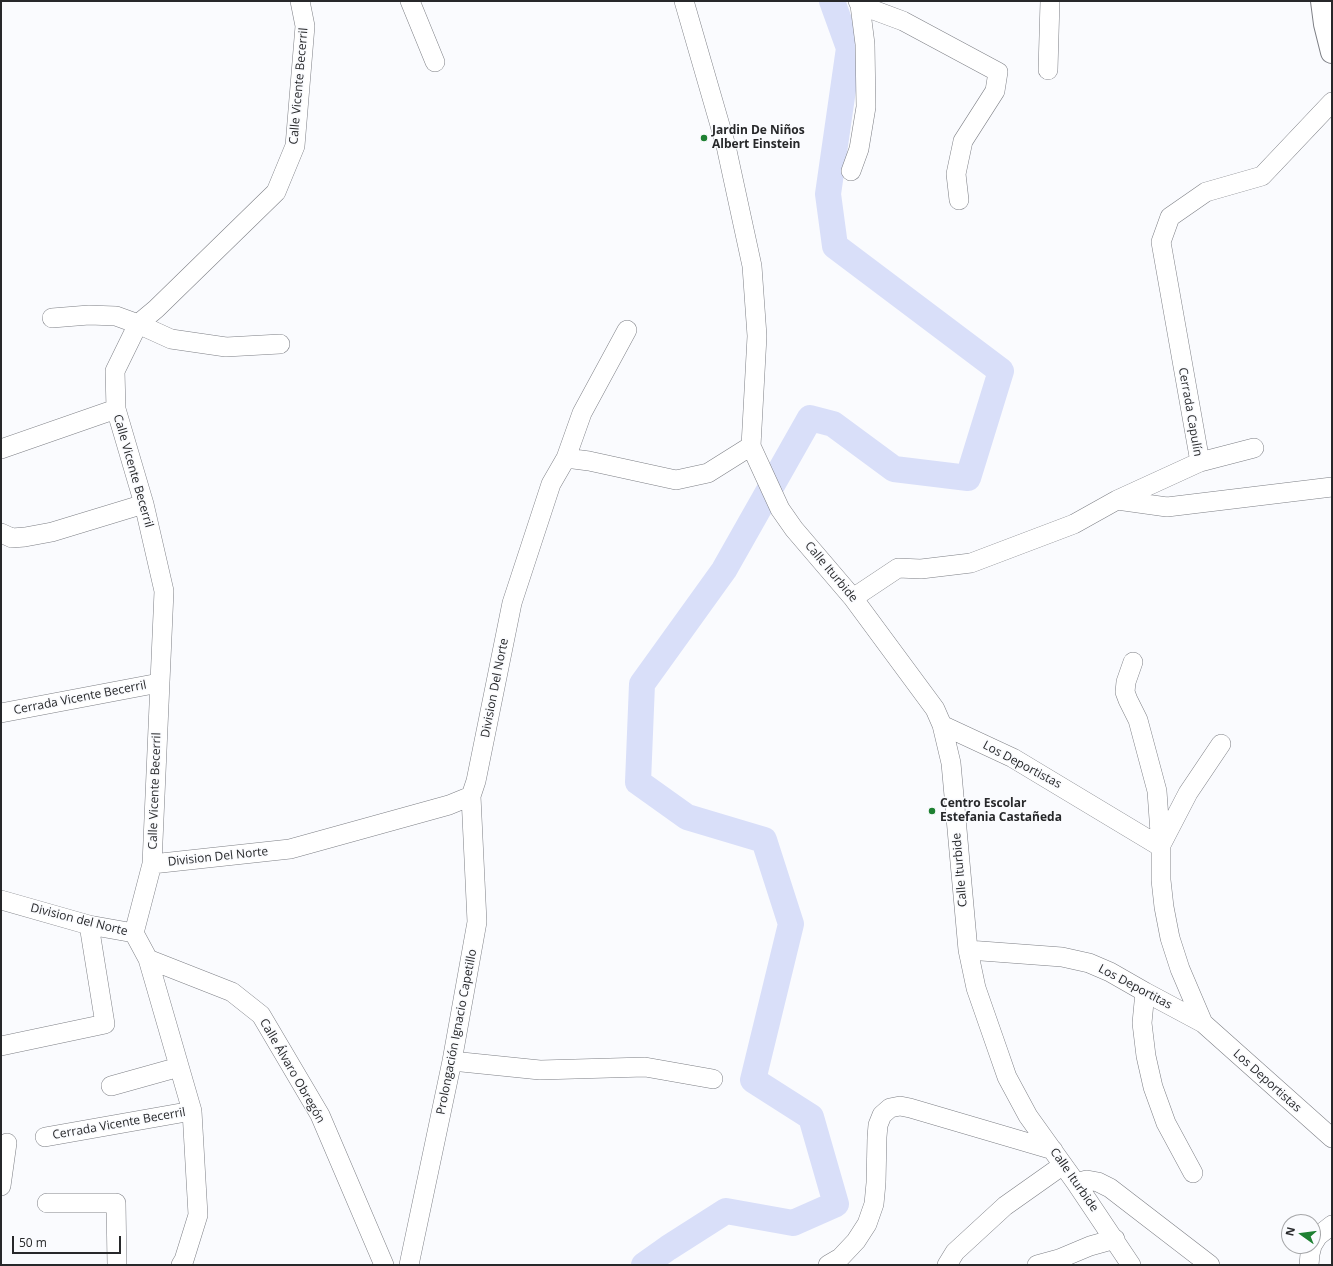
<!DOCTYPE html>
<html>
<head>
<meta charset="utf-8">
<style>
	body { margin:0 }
	#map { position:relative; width:1333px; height:1266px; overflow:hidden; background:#fafbfe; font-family:"Open Sans",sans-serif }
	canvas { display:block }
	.frame { position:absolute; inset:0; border:2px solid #27282a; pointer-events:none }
	.north { position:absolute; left:1281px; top:1214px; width:40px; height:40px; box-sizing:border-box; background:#fafbfe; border:1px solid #a6a7a9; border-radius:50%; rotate:284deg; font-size:11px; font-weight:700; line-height:16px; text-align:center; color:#27282a }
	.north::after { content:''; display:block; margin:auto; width:14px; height:18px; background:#1e8032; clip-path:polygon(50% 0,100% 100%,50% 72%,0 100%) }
	.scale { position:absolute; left:12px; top:1236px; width:109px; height:18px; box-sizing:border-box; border:2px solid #27282a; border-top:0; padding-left:5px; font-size:12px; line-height:14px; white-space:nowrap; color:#27282a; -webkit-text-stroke:3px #fafbfe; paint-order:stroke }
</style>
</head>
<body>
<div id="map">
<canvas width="1333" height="1266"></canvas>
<div class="frame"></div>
<div class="north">N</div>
<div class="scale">50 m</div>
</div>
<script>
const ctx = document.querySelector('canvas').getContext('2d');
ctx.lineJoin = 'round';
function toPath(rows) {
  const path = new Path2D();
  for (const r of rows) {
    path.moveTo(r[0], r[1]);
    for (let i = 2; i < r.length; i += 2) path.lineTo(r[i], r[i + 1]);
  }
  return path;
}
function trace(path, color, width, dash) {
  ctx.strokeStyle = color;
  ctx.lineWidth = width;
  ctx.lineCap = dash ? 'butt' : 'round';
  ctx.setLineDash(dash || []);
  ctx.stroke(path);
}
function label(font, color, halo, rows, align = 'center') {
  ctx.font = font + ' "Open Sans",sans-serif';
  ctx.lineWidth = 3;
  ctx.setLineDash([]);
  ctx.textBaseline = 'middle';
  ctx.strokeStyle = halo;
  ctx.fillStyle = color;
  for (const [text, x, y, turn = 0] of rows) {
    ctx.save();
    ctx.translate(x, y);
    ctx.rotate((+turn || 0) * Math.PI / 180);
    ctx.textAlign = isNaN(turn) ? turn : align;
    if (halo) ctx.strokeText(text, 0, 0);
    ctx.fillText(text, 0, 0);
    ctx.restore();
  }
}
trace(toPath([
	[644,1265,668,1248,726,1211,793,1223,836,1204,811,1117,753,1080,791,924,764,840,687,817,638,782,642,684,724,570,810,418,833,424,894,469,968,478,1001,371,835,246,828,194,849,48,832,1]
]), '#d9dff9', 26);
const minor = toPath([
	[410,1,435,62],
	[684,1,726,146,752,266,757,336,751,446],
	[860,5,903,21,998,72,995,91,963,141,956,174,959,200],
	[1048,70,1050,1],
	[851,171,859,149,866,107,865,44,860,5,858,1],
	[52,318,89,315,116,316,138,324,171,339,226,347,280,344],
	[751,446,780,509,794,529,853,598,935,709,942,725,951,763,968,950,976,988,999,1054,1007,1077,1028,1116,1076,1183,1131,1265],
	[1,449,116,409],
	[566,458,589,461,676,480,708,473,751,446],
	[1200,462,1161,242,1170,217,1206,192,1262,176,1332,102],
	[1117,500,1167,507,1332,487],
	[1,533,12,538,25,537,52,532,144,504],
	[853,598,898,568,921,569,971,563,1074,524,1117,500,1200,462,1254,448],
	[1133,662,1126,682,1125,692,1128,700,1138,720,1157,791,1161,847,1161,880,1164,907,1170,938,1180,969,1203,1023],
	[1,713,159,683],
	[942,725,1013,758,1161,847],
	[1161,845,1188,793,1221,744],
	[152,864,290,849,449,805,471,796],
	[1,900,89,925,134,933],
	[134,933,152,864,164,591,144,504,116,409,115,371,138,324,156,309,276,192,295,146,305,26,300,1],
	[134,933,148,959,192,1111,198,1215,184,1260,181,1265],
	[968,950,1062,957,1089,963,1110,972,1145,992,1203,1023,1332,1138],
	[148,959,232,992,261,1015,320,1115,384,1265],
	[1145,992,1142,1023,1146,1056,1153,1087,1166,1123,1193,1173],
	[1,1046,105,1024,89,925],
	[452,1061,540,1070,645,1067,713,1079],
	[111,1086,179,1067],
	[45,1137,192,1111],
	[1076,1183,1087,1180,1098,1182,1110,1188,1210,1265],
	[1,1186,7,1143],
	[47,1203,116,1203,117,1265],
	[1313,1244,1318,1236,1332,1225],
	[409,1265,452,1061,477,922,471,796,476,781,512,603,551,484,566,458,582,413,627,330],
	[828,1265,840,1258,856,1241,867,1224,874,1204,876,1183,877,1137,878,1125,882,1115,890,1108,900,1106,910,1108,1053,1150],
	[947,1265,955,1252,1005,1206,1063,1165],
	[1037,1265,1059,1259,1090,1246,1115,1239],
	[1309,1265,1310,1254,1312,1246]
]);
const major = toPath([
	[1322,1,1325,24,1332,52]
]);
trace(minor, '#7d7f85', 20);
trace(major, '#7d7f85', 24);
trace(minor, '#fff', 19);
trace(major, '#fff', 22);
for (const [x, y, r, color] of [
	[704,138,4,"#1e8032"],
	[932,811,4,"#1e8032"]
]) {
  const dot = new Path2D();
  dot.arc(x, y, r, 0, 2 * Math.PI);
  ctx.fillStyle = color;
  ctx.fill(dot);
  trace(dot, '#fafbfe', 1.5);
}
label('12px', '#27282a', '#fafbfe', [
	["Calle Vicente Becerril",299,86,-85],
	["Cerrada Capulín",1190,412,80],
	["Calle Vicente Becerril",133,471,74],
	["Calle Iturbide",831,572,50],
	["Division Del Norte",495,688,-79],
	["Cerrada Vicente Becerril",80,698,-11],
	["Los Deportistas",1022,765,28],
	["Calle Vicente Becerril",155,791,-88],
	["Division Del Norte",218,857,-6],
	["Calle Iturbide",960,870,-95],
	["Division del Norte",79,920,14],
	["Los Deportitas",1135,987,28],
	["Prolongación Ignacio Capetillo",457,1032,-79],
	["Calle Álvaro Obregón",292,1071,60],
	["Los Deportistas",1267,1081,42],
	["Cerrada Vicente Becerril",119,1124,-10],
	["Calle Iturbide",1074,1180,55]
]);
label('bold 12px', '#27282a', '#fafbfe', [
	["Jardin De Niños",712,131],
	["Albert Einstein",712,145],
	["Centro Escolar",940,804],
	["Estefania Castañeda",940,818]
], 'left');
</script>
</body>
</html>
